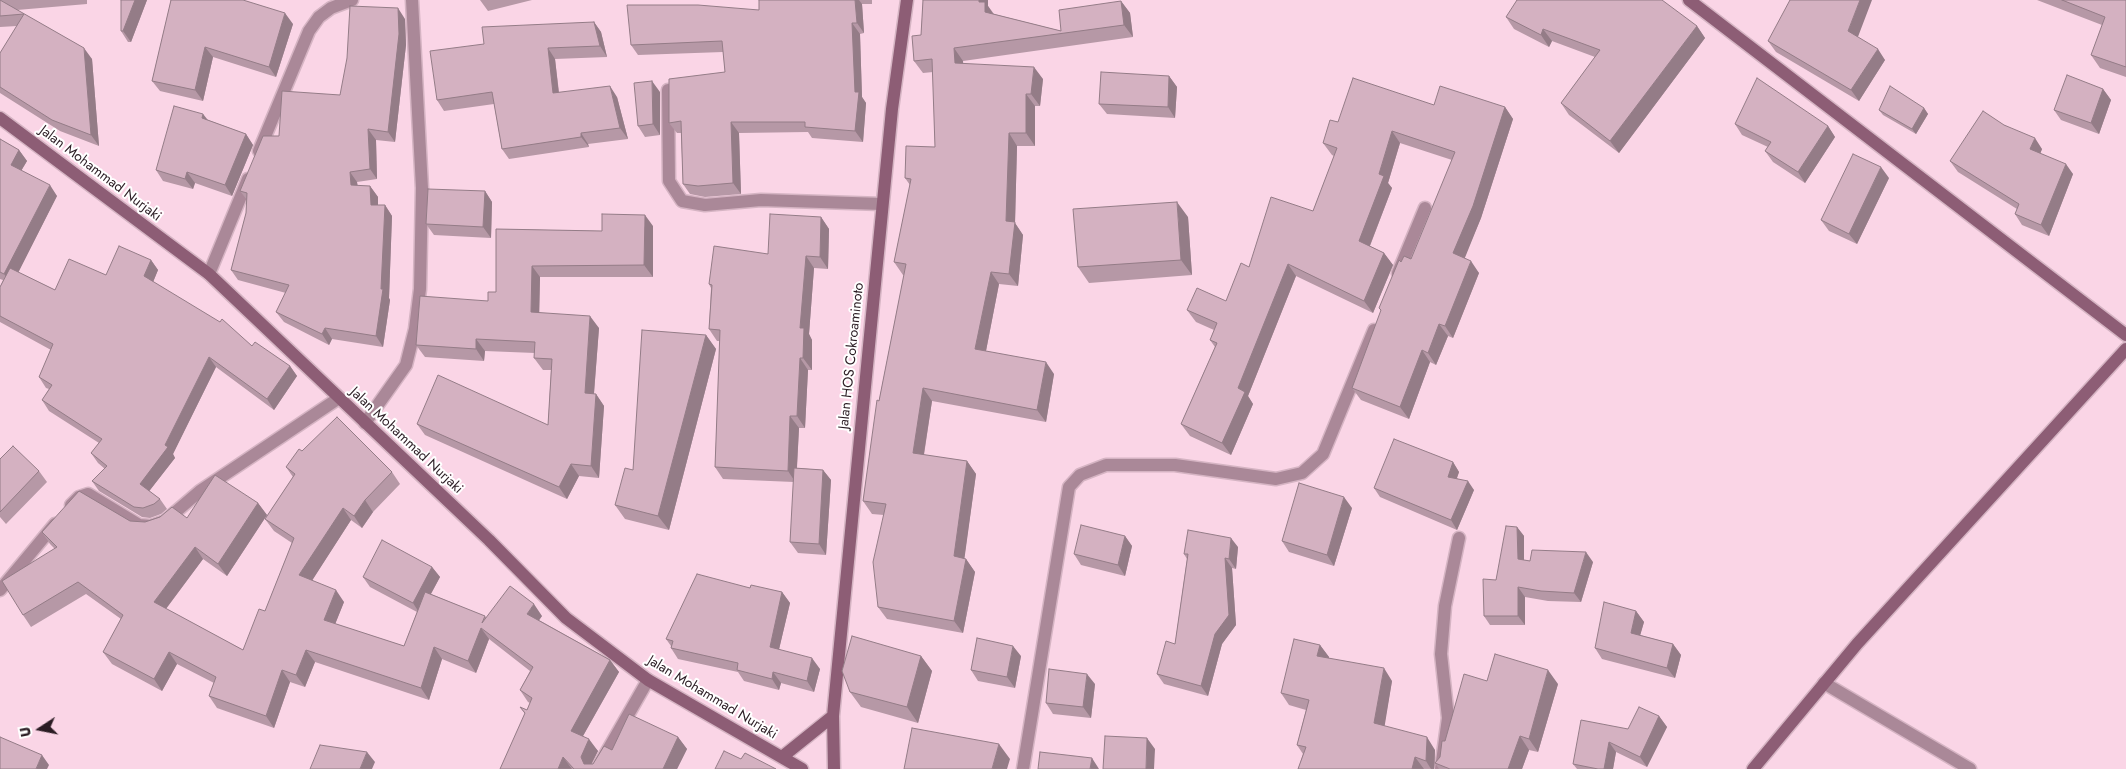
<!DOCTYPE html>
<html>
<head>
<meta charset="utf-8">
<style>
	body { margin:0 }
	#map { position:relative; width:2126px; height:769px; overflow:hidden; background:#fad5e6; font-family:Jost,sans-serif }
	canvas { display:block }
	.north { position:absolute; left:15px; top:704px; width:50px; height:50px; -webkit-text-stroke:4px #fff; paint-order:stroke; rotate:259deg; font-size:14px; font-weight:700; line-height:20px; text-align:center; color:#2a1c23 }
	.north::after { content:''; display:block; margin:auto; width:18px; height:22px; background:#2a1c23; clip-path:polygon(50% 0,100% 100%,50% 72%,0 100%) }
</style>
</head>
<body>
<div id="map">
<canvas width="2126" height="769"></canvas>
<div class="north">U</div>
</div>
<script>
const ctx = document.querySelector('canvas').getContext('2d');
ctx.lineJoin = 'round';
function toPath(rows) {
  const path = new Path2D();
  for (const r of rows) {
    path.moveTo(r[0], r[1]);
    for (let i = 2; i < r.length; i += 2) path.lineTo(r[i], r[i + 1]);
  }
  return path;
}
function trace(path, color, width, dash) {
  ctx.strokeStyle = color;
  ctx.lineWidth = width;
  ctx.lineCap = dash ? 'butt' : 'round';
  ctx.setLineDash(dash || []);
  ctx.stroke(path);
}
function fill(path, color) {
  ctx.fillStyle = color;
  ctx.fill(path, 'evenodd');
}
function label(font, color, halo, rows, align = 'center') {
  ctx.font = font + ' Jost,sans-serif';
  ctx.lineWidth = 4;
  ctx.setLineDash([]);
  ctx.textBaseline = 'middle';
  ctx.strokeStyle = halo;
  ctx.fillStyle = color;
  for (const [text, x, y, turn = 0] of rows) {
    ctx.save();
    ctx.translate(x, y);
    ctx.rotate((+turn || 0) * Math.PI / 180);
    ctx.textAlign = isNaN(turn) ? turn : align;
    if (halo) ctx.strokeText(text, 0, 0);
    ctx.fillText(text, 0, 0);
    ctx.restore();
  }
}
const street = toPath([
	[668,90,669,181,682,201,705,205,761,200,882,204],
	[259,151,309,31,319,17,331,8,352,0],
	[1398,273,1425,208],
	[209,274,248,179],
	[365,423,406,365,415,329,420,289,422,188,412,0],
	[71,505,79,497,88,494,139,525,151,526,165,521,200,491,339,398],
	[0,590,55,524],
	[1824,683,1970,769],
	[597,769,648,680],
	[1023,769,1069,487,1080,475,1106,465,1175,465,1276,479,1302,473,1323,454,1374,330],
	[1441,769,1448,718,1441,654,1445,606,1459,538]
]);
const secondary = toPath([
	[1689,0,2126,335],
	[0,118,209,274,489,540,566,618,648,680,802,769],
	[782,757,833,716],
	[834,769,833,716,892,109,907,0],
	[1753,769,1857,644,2126,349]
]);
trace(street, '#d5b4c3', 15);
trace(secondary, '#d5b4c3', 15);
trace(street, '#aa8898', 12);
trace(secondary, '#8d5d75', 12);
fill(toPath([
	[0,0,87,0,87,4,17,10,92,59,99,146,60,131,0,93,0,53,17,26,0,27],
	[121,0,147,0,131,42,128,42,121,31],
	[171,0,293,24,276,77,213,57,203,101,160,91,152,81],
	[480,0,532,0,488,11],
	[759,0,872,0,872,4,862,4,864,33,860,34,862,97,866,103,863,142,812,138,808,132,739,133,741,194,705,197,690,194,683,184,681,133,677,133,669,123,725,72,723,52,638,55,631,45,759,10],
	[923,0,988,0,988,6,994,14,1061,31,1121,1,1130,13,1133,37,963,61,963,63,1043,79,1040,106,1035,106,1035,146,1017,146,1015,223,1023,235,1018,286,999,284,986,351,1054,374,1046,422,932,401,924,455,967,461,976,474,964,559,966,559,975,572,963,633,887,619,878,607,884,515,872,514,863,501,879,401,904,275,903,275,894,262,910,185,905,178,935,147,933,72,923,73,914,61,921,35],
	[2037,0,2126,0,2126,77,2100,68,2091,55,2102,25],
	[1506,17,1697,26,1705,38,1619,153,1569,115,1561,103,1595,57,1552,41,1549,47,1514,29],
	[405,19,406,45,395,142,376,140,377,179,357,182,358,186,370,186,378,197,378,205,385,205,392,216,389,298,390,300,383,347,332,339,329,345,284,322,276,312,286,293,238,280,231,270,246,213,247,200,240,191,279,136,340,95],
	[594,22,601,32,607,57,555,59,559,92,617,97,628,139,588,144,589,147,509,159,502,149,494,104,444,111,437,100],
	[1857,37,1885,60,1859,101,1776,52,1768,41],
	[1169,76,1177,87,1175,118,1107,114,1099,104],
	[2103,89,2111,100,2099,134,2061,120,2054,110],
	[660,92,660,135,645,137,638,126],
	[1434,105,1505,107,1513,119,1481,218,1464,258,1479,273,1453,338,1448,336,1436,365,1430,362,1409,419,1361,400,1352,388,1381,311,1379,308,1401,262,1411,259,1452,160,1400,143,1388,183,1392,188,1370,246,1384,253,1393,265,1373,313,1296,276,1248,396,1253,404,1231,455,1190,436,1181,424,1215,347,1210,340,1214,330,1196,322,1187,310,1226,301,1249,267,1313,211,1334,156,1332,155,1323,143,1338,122],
	[1924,108,1928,114,1916,134,1883,115,1879,110],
	[203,114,208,120,246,134,253,145,232,196,195,183,193,189,163,181,156,170],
	[1735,124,1828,126,1835,137,1805,183,1773,162,1765,151,1768,147,1742,135],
	[2004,125,2042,149,2040,153,2073,174,2049,236,2022,225,2015,214,2017,209,1958,172,1950,161],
	[0,139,19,150,27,161,21,171,57,196,18,272,55,290,106,275,151,260,158,270,153,282,252,346,290,366,297,376,274,410,216,367,173,454,175,458,149,491,160,499,167,509,161,514,150,518,142,517,99,491,92,481,105,469,98,463,91,453,99,443,49,411,42,400,49,389,46,388,39,377,51,350,0,322,0,287,3,280,0,279],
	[1889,178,1857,244,1829,231,1821,220],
	[485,191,492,202,491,238,434,235,426,224],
	[821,217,829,229,828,269,814,268,809,334,812,340,812,370,808,370,805,428,799,428,797,468,823,470,831,480,826,555,798,553,790,542,794,482,723,479,715,467,720,341,717,341,709,329,711,288,709,284,768,254],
	[1188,217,1192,275,1089,283,1078,267],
	[653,226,653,277,540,277,539,313,599,328,594,394,596,394,604,406,599,478,579,476,567,499,425,435,417,424,548,425,551,370,543,370,534,358,535,353,485,351,484,361,425,357,416,345,488,301,496,292,496,229,602,231],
	[706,335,716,349,669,530,625,519,615,505],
	[302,451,392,472,400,484,373,512,362,528,351,520,312,580,344,602,335,624,404,646,417,612,370,587,363,577,432,567,440,577,431,594,486,617,542,616,539,620,610,660,619,672,583,736,598,751,591,764,593,764,612,750,678,737,687,749,677,769,500,769,525,714,520,707,527,710,530,703,528,702,520,690,530,671,489,639,476,673,442,659,429,700,315,662,305,687,290,682,274,728,217,708,209,696,214,683,177,664,162,691,112,664,103,652,121,619,86,594,31,627,23,615,55,549,50,544,42,532,130,521,145,522,187,518,258,503,267,515,227,576,203,559,166,609,243,650,265,611,292,543,274,531,265,519,293,477,286,467],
	[0,459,39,471,47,482,6,524,0,517],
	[1453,462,1459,472,1457,478,1474,490,1457,530,1380,497,1374,488],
	[1352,508,1334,566,1289,552,1282,541],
	[1517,527,1524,536,1524,560,1530,561,1593,562,1581,602,1548,601,1525,597,1525,625,1490,625,1484,616,1496,580],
	[1125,536,1132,546,1125,576,1081,565,1074,554],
	[1238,547,1236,569,1232,568,1236,625,1222,644,1208,696,1164,684,1157,674,1175,644,1187,559,1184,554],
	[750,588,782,592,790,603,779,649,820,669,814,692,781,683,779,690,744,681,738,672,678,659,671,648,671,646,666,639],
	[1636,611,1644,622,1640,635,1673,644,1681,655,1675,678,1602,659,1595,648],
	[1320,645,1329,657,1329,658,1392,681,1384,726,1435,750,1435,763,1440,757,1445,741,1487,681,1558,684,1538,752,1529,750,1522,769,1439,769,1435,763,1434,769,1298,769,1303,754,1297,745,1306,710,1289,705,1281,693],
	[921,656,932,671,918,723,861,707,850,692],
	[1021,656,1015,688,978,681,971,670],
	[1095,684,1091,718,1053,714,1046,703],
	[1659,716,1667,727,1647,767,1616,752,1613,769,1577,769,1573,764,1628,729]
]), '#b698a6');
fill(toPath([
	[135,0,147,0,131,42,123,31],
	[855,0,859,0,862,4,864,33,857,23],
	[979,0,988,0,988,6,994,15,994,25,979,2],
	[1860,0,1872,0,1856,42,1848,31],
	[1121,1,1130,13,1133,37,1124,25],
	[398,8,405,19,406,45,395,142,388,132],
	[285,13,293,24,276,77,269,67],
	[594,22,601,32,607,57,600,46],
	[852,23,860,34,862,97,866,103,863,142,855,131],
	[1697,26,1705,38,1619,153,1610,141],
	[1543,29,1552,41,1549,47,1541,35],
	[205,47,213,57,203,101,195,90],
	[84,48,92,59,99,146,91,135],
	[548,48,555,59,560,104,553,93],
	[954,48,963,61,964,75,955,63],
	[1878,49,1885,60,1859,101,1851,90],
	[1034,67,1043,79,1040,106,1031,94],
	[1169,76,1177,87,1175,118,1168,107],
	[652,81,660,92,660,135,653,124],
	[610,86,617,97,628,139,620,128],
	[2103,89,2111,100,2099,134,2091,123],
	[1026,94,1035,106,1035,146,1026,133],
	[1505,107,1513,119,1481,218,1462,265,1453,253],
	[1924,108,1928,114,1916,134,1912,129],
	[203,114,211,125,202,118],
	[731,122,739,133,741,194,733,183],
	[1828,126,1835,137,1805,183,1798,172],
	[368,129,376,140,377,179,370,169],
	[1392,131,1400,143,1388,183,1392,188,1367,253,1359,241],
	[581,133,588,144,589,147,581,137],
	[1009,133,1017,146,1015,223,1023,235,1018,286,1009,274,1006,221],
	[246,134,253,145,232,196,225,185],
	[2035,138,2042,149,2038,160,2030,149],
	[19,150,27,161,18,176,11,165],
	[2066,164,2073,174,2049,236,2041,225],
	[1881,167,1889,178,1857,244,1849,234],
	[187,172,195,183,193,189,185,179],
	[350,172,357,182,358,196,351,185],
	[50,185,57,196,12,285,4,274],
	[370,186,378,197,378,215,371,205],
	[485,191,492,202,491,238,483,227],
	[1177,202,1188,217,1192,275,1181,260],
	[385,205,392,216,389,298,390,300,383,347,376,336,381,289],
	[645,215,653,226,653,277,644,265],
	[821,217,829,229,828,269,820,257],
	[1384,253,1393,265,1373,313,1364,301],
	[806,256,814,268,809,334,812,340,812,370,803,358,800,328],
	[151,260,158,270,151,287,144,276],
	[1471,261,1479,273,1453,338,1445,326],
	[1288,264,1296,276,1248,396,1253,404,1231,455,1222,443,1238,388],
	[532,266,540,277,539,324,531,312],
	[991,272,999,284,984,361,975,349],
	[590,316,599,328,593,405,585,393],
	[1439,324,1448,336,1436,365,1428,353],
	[325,328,332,339,329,345,322,334],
	[706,335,716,349,669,530,658,516],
	[476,339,485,351,484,361,476,349],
	[1422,350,1430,362,1409,419,1400,407],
	[209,357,216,367,173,454,175,458,147,494,140,484,165,445],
	[800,358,808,370,805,428,797,416],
	[1046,362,1054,374,1046,422,1037,410],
	[290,366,297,376,274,410,267,399],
	[923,388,932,401,922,466,913,453],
	[596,394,604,406,599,478,591,466],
	[790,416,799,428,796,483,788,471],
	[967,461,976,474,963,569,954,556],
	[1453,462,1459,472,1454,486,1448,477],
	[571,464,579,476,567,499,559,487],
	[823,470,831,480,826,555,819,544],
	[1468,481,1474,490,1457,530,1451,520],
	[1344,497,1352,508,1334,566,1327,555],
	[365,500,373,512,362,528,354,516],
	[258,503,267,515,227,576,218,564],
	[343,508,351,520,308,587,299,575],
	[1517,527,1524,536,1524,568,1518,559],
	[1125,536,1132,546,1125,576,1118,565],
	[1231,538,1238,547,1236,569,1229,559],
	[195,547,203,559,162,614,154,602],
	[1586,552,1593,562,1581,602,1574,593],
	[1225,558,1232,568,1236,625,1222,644,1208,696,1201,686],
	[966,559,975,572,963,633,954,621],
	[432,567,440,577,420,614,413,603],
	[1518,587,1525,597,1525,625,1518,616],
	[336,590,344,602,332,632,324,620],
	[782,592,790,603,777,658,770,647],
	[534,604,542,616,535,626,527,614],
	[1636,611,1644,622,1638,643,1631,633],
	[481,628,489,639,476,673,468,661],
	[1673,644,1681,655,1675,678,1667,668],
	[1320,645,1329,657,1326,669,1317,656],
	[1013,646,1021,656,1015,688,1007,677],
	[434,647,442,659,429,700,421,688],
	[306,650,315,662,305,687,296,675],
	[169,652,177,664,162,691,154,679],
	[921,656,932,671,918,723,907,707],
	[812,658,820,669,814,692,807,681],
	[610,660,619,672,579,743,571,731],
	[1384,668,1392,681,1383,736,1374,723],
	[282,670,290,682,274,728,266,716],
	[1548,670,1558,684,1538,752,1529,739],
	[773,672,781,683,779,690,772,679],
	[1087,674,1095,684,1091,718,1083,707],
	[1659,716,1667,727,1647,767,1640,757],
	[1520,736,1529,750,1522,769,1508,769],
	[678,737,687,749,677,769,663,769],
	[1427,737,1435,750,1434,769,1431,769,1426,761],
	[1147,738,1155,749,1154,769,1146,769],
	[589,739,598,751,589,769,584,764,581,757],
	[1609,742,1616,752,1613,769,1604,769],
	[999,744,1010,759,1007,769,992,769],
	[367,752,375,762,372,769,360,769],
	[42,755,49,765,47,769,36,769],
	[563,757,572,769,558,769],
	[1415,757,1424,769,1412,769],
	[1092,758,1099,769,1090,769]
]), '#947c87');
const building = toPath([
	[0,0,84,48,91,135,52,120,0,87,0,53,24,14,0,16,0,0],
	[121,0,135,0,123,31,121,31,121,0],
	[171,0,243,0,285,13,269,67,205,47,195,90,152,81,171,0],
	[759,0,855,0,857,23,852,23,855,92,859,92,855,131,805,127,805,122,731,122,733,183,698,186,683,184,681,121,669,123,669,79,725,72,722,41,631,45,627,5,698,5,759,10,759,0],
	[923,0,979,0,979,2,985,2,985,12,1061,31,1059,10,1121,1,1124,25,954,48,955,63,1034,67,1031,94,1026,94,1026,133,1009,133,1006,221,1015,222,1009,274,991,272,975,349,1046,362,1037,410,923,388,913,453,967,461,954,556,966,559,954,621,878,607,873,562,886,504,863,501,877,400,879,401,906,264,894,262,911,179,905,178,906,146,935,147,932,59,914,61,912,36,921,35,923,0],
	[1517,0,1662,0,1697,26,1610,141,1561,103,1600,50,1543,29,1541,35,1506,17,1517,0],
	[1790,0,1860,0,1848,31,1878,49,1851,90,1768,41,1790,0],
	[2062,0,2126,0,2126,67,2091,55,2105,17,2062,0],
	[350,6,398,8,399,34,388,132,368,129,370,169,350,172,351,185,370,186,371,205,385,205,381,289,383,289,376,336,325,328,322,334,276,312,289,285,231,270,246,213,247,193,240,191,263,136,279,136,282,91,340,95,347,58,350,6],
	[594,22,600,46,548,48,553,93,610,86,620,128,581,133,581,137,502,149,492,92,437,100,430,51,484,44,482,27,594,22],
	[1101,72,1169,76,1168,107,1099,104,1101,72],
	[2067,75,2103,89,2091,123,2054,110,2067,75],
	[1353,78,1434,105,1440,86,1505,107,1473,206,1453,253,1471,261,1445,326,1439,324,1428,353,1422,350,1400,407,1352,388,1381,310,1379,308,1399,260,1401,262,1404,256,1411,259,1455,152,1392,131,1379,174,1384,176,1359,241,1384,253,1364,301,1288,264,1238,388,1245,392,1222,443,1181,424,1217,343,1210,340,1217,323,1187,310,1197,288,1226,301,1241,263,1249,267,1271,197,1313,211,1337,148,1323,143,1330,120,1338,122,1353,78],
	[1757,78,1828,126,1798,172,1765,151,1771,142,1735,124,1757,78],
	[652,81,653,124,638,126,634,83,652,81],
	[1890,86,1924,108,1912,129,1879,110,1890,86],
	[174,106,203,114,202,118,246,134,225,185,187,172,185,179,156,170,174,106],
	[1983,111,2004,125,2035,138,2030,149,2066,164,2041,225,2015,214,2019,204,1950,161,1983,111],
	[0,139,19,150,11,165,50,185,4,274,0,272,0,139],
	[1853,154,1881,167,1849,234,1821,220,1853,154],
	[428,189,485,191,483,227,426,224,428,189],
	[1177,202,1181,260,1078,267,1073,209,1177,202],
	[602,214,645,215,644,265,532,266,531,312,590,316,585,393,596,394,591,466,571,464,559,487,417,424,438,375,548,425,552,359,534,358,535,342,476,339,476,349,416,345,420,296,488,301,488,292,496,292,496,229,602,231,602,214],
	[770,214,821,217,820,257,806,256,800,328,804,328,803,358,800,358,797,416,790,416,788,471,715,467,720,330,709,329,712,285,709,284,714,246,768,254,770,214],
	[119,246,151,260,144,276,220,322,222,319,252,346,255,342,290,366,267,399,209,357,165,445,168,447,140,484,160,499,154,504,143,508,134,507,92,481,107,466,91,453,102,439,42,400,52,385,39,377,53,344,0,316,0,287,10,268,55,290,69,259,106,275,119,246],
	[642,330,706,335,658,516,615,505,625,468,633,470,642,330],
	[337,417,392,472,365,500,354,516,343,508,299,575,336,590,324,620,404,646,425,592,485,616,482,623,510,586,534,604,527,614,610,660,571,731,589,739,581,757,584,764,593,764,604,746,612,750,629,714,678,737,663,769,574,769,563,757,558,769,500,769,525,713,520,707,527,710,532,698,520,690,533,667,481,628,468,661,434,647,421,688,306,650,296,675,282,670,266,716,209,696,216,677,169,652,154,679,103,652,123,615,78,582,23,615,2,581,57,547,42,532,79,491,130,521,145,522,160,517,172,507,187,518,215,475,258,503,218,564,195,547,154,602,243,650,259,609,265,611,294,538,265,519,295,474,286,467,299,449,302,451,337,417],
	[1394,439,1453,462,1448,477,1468,481,1451,520,1374,488,1394,439],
	[13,446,39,471,0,512,0,459,13,446],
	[794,468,823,470,819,544,790,542,794,468],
	[1299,483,1344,497,1327,555,1282,541,1299,483],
	[1081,525,1125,536,1118,565,1074,554,1081,525],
	[1506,526,1517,527,1518,559,1530,561,1532,550,1586,552,1574,593,1541,591,1518,587,1518,616,1484,616,1483,579,1496,580,1506,526],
	[1188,530,1231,538,1229,559,1225,558,1229,615,1215,634,1201,686,1157,674,1166,641,1175,644,1188,554,1184,554,1188,530],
	[382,540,432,567,413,603,363,577,382,540],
	[697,574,750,588,751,585,782,592,770,647,812,658,807,681,773,672,772,679,737,670,738,663,671,648,673,641,666,639,697,574],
	[1604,602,1636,611,1631,633,1673,644,1667,668,1595,648,1604,602],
	[852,636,921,656,907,707,850,692,842,671,852,636],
	[977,638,1013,646,1007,677,971,670,977,638],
	[1294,639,1320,645,1317,656,1384,668,1374,723,1427,737,1426,761,1415,757,1412,769,1298,769,1306,747,1297,745,1309,700,1281,693,1294,639],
	[1495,654,1548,670,1529,739,1520,736,1508,769,1450,769,1435,763,1440,757,1442,741,1445,741,1464,674,1487,681,1495,654],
	[1049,669,1087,674,1083,707,1046,703,1049,669],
	[1639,707,1659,716,1640,757,1609,742,1604,769,1598,769,1573,764,1581,720,1628,729,1639,707],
	[912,728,999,744,992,769,904,769,912,728],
	[1105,736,1147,738,1146,769,1103,769,1105,736],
	[0,737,42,755,36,769,0,769,0,737],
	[320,745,367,752,360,769,310,769,320,745],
	[724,751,741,759,745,753,776,769,715,769,724,751],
	[1040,752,1092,758,1090,769,1038,769,1040,752]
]);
fill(building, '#d4b1c1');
trace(building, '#947c87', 1);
label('14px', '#2a1c23', '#fff', [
	["Jalan Mohammad Nurjaki",100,174,37],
	["Jalan HOS Cokroaminoto",852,356,-84],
	["Jalan Mohammad Nurjaki",406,441,43],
	["Jalan Mohammad Nurjaki",712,698,31]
]);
</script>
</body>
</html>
